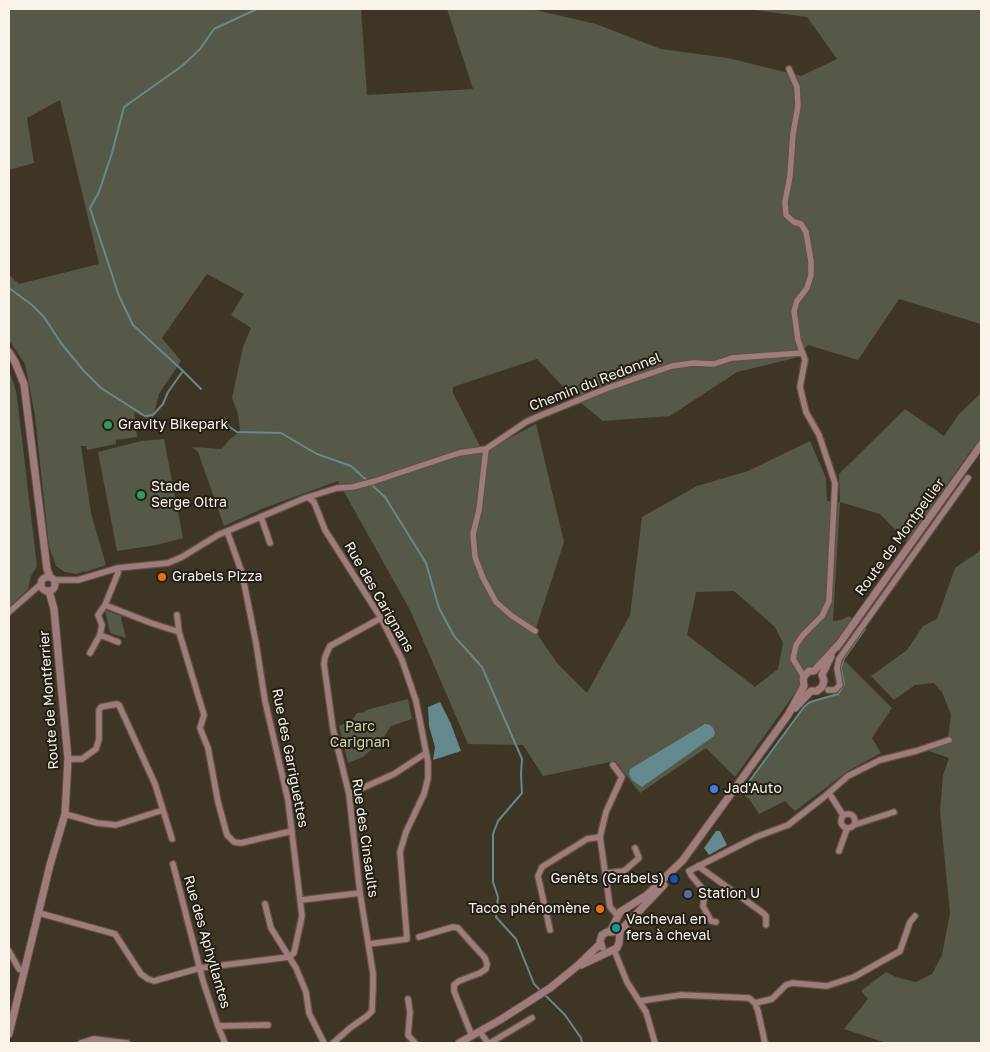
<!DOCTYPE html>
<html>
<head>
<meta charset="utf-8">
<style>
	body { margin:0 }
	#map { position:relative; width:990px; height:1052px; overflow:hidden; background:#3f3525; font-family:"Golos Text",sans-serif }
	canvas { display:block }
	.frame { position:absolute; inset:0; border:10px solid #f9f3e9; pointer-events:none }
</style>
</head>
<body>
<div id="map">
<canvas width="990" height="1052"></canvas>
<div class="frame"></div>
</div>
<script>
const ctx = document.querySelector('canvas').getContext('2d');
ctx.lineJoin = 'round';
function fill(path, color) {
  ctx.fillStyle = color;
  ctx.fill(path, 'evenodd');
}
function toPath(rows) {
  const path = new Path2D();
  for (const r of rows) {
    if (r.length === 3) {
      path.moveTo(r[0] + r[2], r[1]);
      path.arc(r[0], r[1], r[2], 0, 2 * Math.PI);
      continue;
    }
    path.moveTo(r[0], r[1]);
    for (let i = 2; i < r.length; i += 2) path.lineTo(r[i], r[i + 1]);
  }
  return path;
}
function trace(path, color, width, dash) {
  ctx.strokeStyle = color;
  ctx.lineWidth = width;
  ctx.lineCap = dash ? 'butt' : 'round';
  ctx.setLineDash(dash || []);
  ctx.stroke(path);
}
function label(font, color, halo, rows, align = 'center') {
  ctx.font = font + ' "Golos Text",sans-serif';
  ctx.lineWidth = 4;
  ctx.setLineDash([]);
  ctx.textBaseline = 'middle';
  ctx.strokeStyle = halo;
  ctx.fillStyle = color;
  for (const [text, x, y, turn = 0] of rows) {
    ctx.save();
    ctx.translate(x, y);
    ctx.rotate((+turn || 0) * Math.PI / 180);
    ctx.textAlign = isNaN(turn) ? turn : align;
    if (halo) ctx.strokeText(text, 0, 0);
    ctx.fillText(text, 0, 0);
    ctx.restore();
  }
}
fill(toPath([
	[9,9,361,9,367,95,473,89,447,9,531,9,596,24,661,49,728,58,801,76,837,59,807,17,747,9,981,9,981,324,899,299,858,360,808,345,795,358,737,372,670,416,603,421,570,394,537,359,453,387,453,393,483,452,536,424,564,542,535,631,557,663,587,693,630,615,642,517,697,486,748,471,810,441,826,478,827,501,840,502,839,474,905,409,944,436,959,414,981,393,981,453,972,449,907,542,880,514,840,502,833,621,841,620,849,616,853,619,818,663,805,669,800,677,800,686,735,777,706,748,640,793,615,761,543,776,523,745,468,744,410,610,338,481,264,508,224,526,198,452,192,447,222,449,229,440,240,431,238,414,232,398,243,347,251,328,231,315,244,294,207,274,162,338,181,361,159,394,152,421,134,412,137,437,116,440,116,444,87,450,86,446,81,446,91,513,106,565,85,572,84,571,77,574,65,572,56,566,49,547,35,416,25,364,9,340,9,275,19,284,99,264,60,100,27,118,34,163,9,170],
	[734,591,775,627,783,643,778,669,755,687,687,635,696,592],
	[9,370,16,391,19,414,37,566,31,576,28,589,9,607],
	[164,439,183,538,157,545,117,551,98,452,141,441],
	[981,550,981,1043,886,1043,844,1029,868,999,861,991,886,972,896,977,916,982,932,974,942,955,950,913,940,811,943,775,949,758,929,751,930,744,948,738,951,715,942,692,934,683,915,685,894,700,871,676,907,650,923,626,937,619,955,568],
	[105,610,122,616,121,618,126,638,110,633],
	[844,660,892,708,872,738,881,753,848,771,795,811,785,801,759,814,750,800,742,793,804,708,810,703,841,692,844,683,842,667],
	[408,699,412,719,391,726,382,740,363,757,348,763,339,726,352,720,357,713,365,712,366,710]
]), '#565848');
fill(toPath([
	[440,702,451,724,461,751,433,760,435,747,429,726,428,707],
	[705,724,710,725,713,728,715,733,714,736,642,787,632,780,629,774,630,769],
	[716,831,720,831,727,845,709,855,704,848]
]), '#64898e');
trace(toPath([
	[9,288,32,305,44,317,61,343,84,371,101,388,145,416,153,415,163,404,168,392,183,371,201,389],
	[183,371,133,325,119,296,90,208,99,192,112,153,124,107,182,66,200,49,214,29,257,9],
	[224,418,228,426,237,432,281,433,317,454,351,466,385,497,426,563,439,608,454,636,482,667,522,759,521,774,522,793,498,821,493,834,493,882,498,897,496,917,516,939,534,984,565,1015,581,1038,582,1043],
	[740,794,804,707,810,702,838,694,841,690,844,684,841,668,843,660,865,629]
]), '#64898e', 2);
const minor = toPath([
	[789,69,797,87,798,106,793,134,790,176,785,202,786,215,794,222,801,224,806,232,811,261,811,275,807,288,797,301,794,311,798,340,805,360,800,387,806,412,819,435,835,483,829,601,822,616,803,635,796,645,793,659,804,677],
	[486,449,479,510,473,534,475,557,483,578,496,602,512,616,535,631],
	[309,498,314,502,325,530,381,618,402,660,416,701,428,762,428,778,424,794,406,832,400,852,407,939,369,944],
	[261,517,270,543],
	[227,531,242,573,256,643,265,701,288,800,302,916,294,953,289,957],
	[54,580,78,580,118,568,168,563,182,557,218,535,305,498,337,488,353,487,375,481,459,453,486,449,526,422,537,417,608,388,672,366,693,363,714,364,732,358,801,353],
	[105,605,151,623,179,632],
	[9,612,41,584],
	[177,615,179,632,204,715,200,728,208,748,218,802,227,835,234,842,241,843,292,831],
	[100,635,118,642],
	[90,653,100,635,102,625,98,615,105,605,118,573,118,568],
	[828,690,835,690,840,685,837,668,839,659,968,478],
	[68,759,82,759,96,749,99,739,99,710,101,707,106,706,117,704,119,705,155,784,172,839],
	[613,765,622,777,606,812,600,837,610,907,617,915],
	[829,793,843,815],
	[349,794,394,774,426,753],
	[848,821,7],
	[65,814,97,823,116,825,163,810],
	[854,825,894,812],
	[839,851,847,829],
	[173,864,203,981,218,1026,225,1043],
	[698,866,763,913,766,916,766,925],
	[689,871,756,837,788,825,824,797,848,776,880,760,916,751,949,740],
	[689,871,691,875,705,892,703,906,711,921,716,922],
	[606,873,624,871,639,858,635,848],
	[301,900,360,893],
	[265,904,271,928,296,968,306,992,309,1013,324,1043],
	[39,913,115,934,141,974,148,979,154,981,200,968,289,957],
	[550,930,538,876,542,867,587,839,600,837],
	[419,937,453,927,458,928,485,958,487,964,486,969,480,973,459,981,454,985,454,991,472,1036],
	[614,950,627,982,646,1012,655,1043],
	[9,951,19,969,24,971],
	[408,999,410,1012,408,1035,415,1043],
	[640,1001,681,995,749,998,755,1003,758,1011,765,1043],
	[755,1003,772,999,786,985,792,983,827,986,854,977,900,951,910,922,915,916],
	[218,1026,268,1025],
	[480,1032,488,1043],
	[81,1043,94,1039,127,1043],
	[333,1043,350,1028,367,1016,372,1011,373,988,373,973,360,893,349,794,333,729,324,664,325,657,330,646,381,618],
	[490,1043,532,1018]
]);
const tertiary = toPath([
	[9,352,15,362,24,384,47,569,50,577],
	[48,584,7],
	[837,647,981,445],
	[795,708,811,691,817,691,822,687,824,681,822,675,831,656],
	[610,932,620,912,647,895,683,860,788,715,804,686,803,679,805,675,809,671,814,671,838,645],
	[602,947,600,941,602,935,607,932,613,932],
	[581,965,617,948,619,943,620,931,664,885],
	[9,1034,50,865,65,814,68,759,54,609,49,591],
	[459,1043,500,1020,550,988,576,967,600,944]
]);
trace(minor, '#5d5344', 8);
trace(tertiary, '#5d5344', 9);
trace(minor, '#a07b7c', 5.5);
trace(tertiary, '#a07b7c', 7);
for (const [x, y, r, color] of [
	[108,425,5,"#2e9e5b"],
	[141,495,5,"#2e9e5b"],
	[162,577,5,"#e8710a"],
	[714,789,5,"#3f7fe0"],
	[674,879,5,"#1a4fb4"],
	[688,894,5,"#5c6f8a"],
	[600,909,5,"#e8710a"],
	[616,928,5,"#0f9aa8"]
]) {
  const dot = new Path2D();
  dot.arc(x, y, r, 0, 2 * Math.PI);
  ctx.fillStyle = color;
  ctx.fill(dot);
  trace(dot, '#221d16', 2);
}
label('14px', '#f9f3e9', '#221d16', [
	["Chemin du Redonnel",595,382,-21],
	["Route de Montpellier",900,537,-54],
	["Rue des Carignans",379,597,60],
	["Route de Montferrier",49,700,-94],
	["Rue des Garriguettes",290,758,79],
	["Rue des Cinsaults",365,838,82],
	["Rue des Aphyllantes",207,942,74]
]);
label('14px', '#f9f3e9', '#221d16', [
	["Gravity Bikepark",118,425],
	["Stade",151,487],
	["Serge Oltra",151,503],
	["Grabels Pizza",172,577],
	["Jad'Auto",724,789],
	["Genêts (Grabels)",664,879,"right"],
	["Station U",698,894],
	["Tacos phénomène",590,909,"right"],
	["Vacheval en",626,920],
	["fers à cheval",626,936]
], 'left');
label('14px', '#d2daa3', '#221d16', [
	["Parc",360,727],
	["Carignan",360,743]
]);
</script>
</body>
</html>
